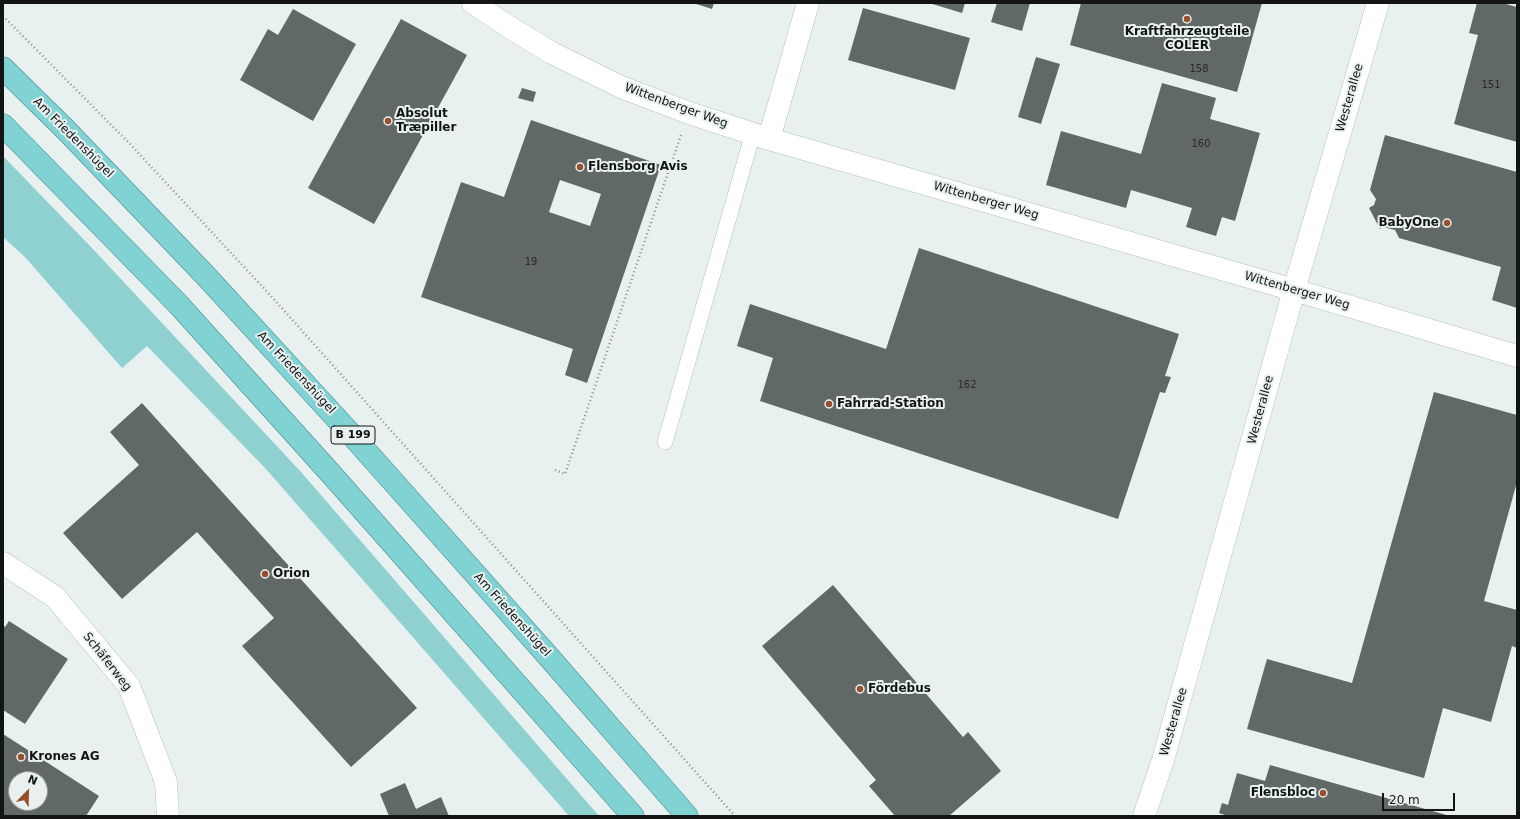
<!DOCTYPE html>
<html>
<head>
<meta charset="utf-8">
<style>
	body { margin:0 }
	#map { position:relative; width:1520px; height:819px; overflow:hidden; background:#e8f0f0; font-family:"DejaVu Sans",sans-serif }
	canvas { display:block }
	.frame { position:absolute; inset:0; border:4px solid #131515; pointer-events:none }
	.north { position:absolute; left:8px; top:771px; width:40px; height:40px; box-sizing:border-box; background:#e8f0f0; border:1px solid #939898; border-radius:50%; rotate:23deg; font-size:11px; font-weight:700; line-height:16px; text-align:center; color:#131515 }
	.north::after { content:''; display:block; margin:auto; width:14px; height:18px; background:#97502b; clip-path:polygon(50% 0,100% 100%,50% 72%,0 100%) }
	.scale { position:absolute; left:1382px; top:793px; width:73px; height:18px; box-sizing:border-box; border:2px solid #131515; border-top:0; padding-left:5px; font-size:12px; line-height:14px; white-space:nowrap; color:#131515; -webkit-text-stroke:3px #e8f0f0; paint-order:stroke }
</style>
</head>
<body>
<div id="map">
<canvas width="1520" height="819"></canvas>
<div class="frame"></div>
<div class="north">N</div>
<div class="scale">20 m</div>
</div>
<script>
const ctx = document.querySelector('canvas').getContext('2d');
ctx.lineJoin = 'round';
function fill(path, color) {
  ctx.fillStyle = color;
  ctx.fill(path, 'evenodd');
}
function toPath(rows) {
  const path = new Path2D();
  for (const r of rows) {
    path.moveTo(r[0], r[1]);
    for (let i = 2; i < r.length; i += 2) path.lineTo(r[i], r[i + 1]);
  }
  return path;
}
function trace(path, color, width, dash) {
  ctx.strokeStyle = color;
  ctx.lineWidth = width;
  ctx.lineCap = dash ? 'butt' : 'round';
  ctx.setLineDash(dash || []);
  ctx.stroke(path);
}
function label(font, color, halo, rows, align = 'center') {
  ctx.font = font + ' "DejaVu Sans",sans-serif';
  ctx.lineWidth = 4;
  ctx.setLineDash([]);
  ctx.textBaseline = 'middle';
  ctx.strokeStyle = halo;
  ctx.fillStyle = color;
  for (const [text, x, y, turn = 0] of rows) {
    ctx.save();
    ctx.translate(x, y);
    ctx.rotate((+turn || 0) * Math.PI / 180);
    ctx.textAlign = isNaN(turn) ? turn : align;
    if (halo) ctx.strokeText(text, 0, 0);
    ctx.fillText(text, 0, 0);
    ctx.restore();
  }
}
fill(toPath([
	[3,156,92,248,301,472,599,816,569,816,266,469,147,346,122,368,25,257,3,237]
]), '#8fd0d0');
fill(toPath([
	[693,3,714,3,712,9],
	[929,3,965,3,962,13],
	[997,3,1030,3,1022,31,991,22],
	[1081,3,1262,3,1237,92,1070,45],
	[1477,3,1502,3,1517,7,1517,142,1454,124,1478,35,1469,33],
	[863,8,970,38,955,90,848,60],
	[293,9,356,44,313,121,240,80,268,29,278,35],
	[401,19,467,55,374,224,308,188],
	[1036,57,1060,64,1041,124,1018,117],
	[1162,83,1216,98,1210,119,1260,133,1235,221,1222,217,1216,236,1186,227,1192,208,1131,190,1126,208,1046,185,1061,131,1141,154],
	[522,88,536,92,533,102,518,98],
	[531,120,661,165,587,383,565,375,573,349,421,297,461,182,504,197],
	[560,180,601,194,590,226,549,212],
	[1385,135,1517,172,1517,308,1492,300,1501,267,1399,238,1395,230,1383,227,1380,229,1369,208,1374,205,1376,199,1370,190],
	[919,248,1179,334,1165,376,1171,377,1165,393,1160,392,1118,519,760,401,773,358,737,346,750,304,886,349],
	[1434,392,1517,415,1517,482,1484,601,1517,610,1517,648,1512,646,1491,722,1443,708,1424,778,1247,729,1267,659,1352,683],
	[142,403,417,708,351,767,242,646,274,618,197,532,122,599,63,533,139,465,110,432],
	[833,585,963,737,968,732,1001,771,949,816,895,816,869,786,876,780,762,646],
	[9,621,68,659,25,724,3,710,3,625,5,627],
	[3,734,99,796,86,816,3,816],
	[16,779,40,779,40,803,16,803],
	[1270,765,1450,816,1224,816,1225,815,1219,813,1222,803,1228,805,1237,773,1265,781],
	[405,783,416,809,441,797,449,816,389,816,380,794]
]), '#616868');
const service = toPath([
	[665,442,753,133]
]);
const minor = toPath([
	[473,3,517,32,552,53,621,87,689,113,769,139,1294,290,1517,356],
	[769,139,808,3],
	[3,563,55,597,129,686,166,782,168,816]
]);
const tertiary = toPath([
	[1144,816,1163,760,1294,290,1378,3]
]);
const trunk = toPath([
	[3,68,66,130,205,275,349,432,548,656,687,816],
	[3,125,178,304,332,475,633,816]
]);
trace(service, '#b7bfbf', 16);
trace(minor, '#b7bfbf', 23);
trace(tertiary, '#b7bfbf', 23);
trace(trunk, '#468989', 23);
trace(toPath([
	[3,16,130,144,271,296,735,816],
	[555,470,565,474,681,135]
]), '#8a8f8f', 2.5, [1, 3]);
trace(service, '#fff', 15);
trace(minor, '#fff', 22);
trace(tertiary, '#fff', 22);
trace(trunk, '#80d2d3', 22);
for (const [x, y, r, color] of [
	[1187,19,4,"#97502b"],
	[388,121,4,"#97502b"],
	[580,167,4,"#97502b"],
	[1447,223,4,"#97502b"],
	[829,404,4,"#97502b"],
	[265,574,4,"#97502b"],
	[860,689,4,"#97502b"],
	[21,757,4,"#97502b"],
	[1323,793,4,"#97502b"]
]) {
  const dot = new Path2D();
  dot.arc(x, y, r, 0, 2 * Math.PI);
  ctx.fillStyle = color;
  ctx.fill(dot);
  trace(dot, '#e8f0f0', 1.5);
}
label('10px', '#262a2a', null, [
	["158",1199,69],
	["151",1491,85],
	["160",1201,144],
	["19",531,262],
	["162",967,385]
]);
for (const [x, y, w] of [
	[353,435,44]
]) {
  const box = new Path2D();
  box.roundRect(x - w / 2, y - 9, w, 18, 3);
  ctx.fillStyle = '#e8f0f0';
  ctx.fill(box);
  trace(box, '#131515', 1);
}
label('bold 11px', '#131515', null, [
	["B 199",353,435]
]);
label('bold 12px', '#131515', '#e8f0f0', [
	["Kraftfahrzeugteile",1187,32,"center"],
	["COLER",1187,46,"center"],
	["Absolut",396,114],
	["Træpiller",396,128],
	["Flensborg Avis",588,167],
	["BabyOne",1439,223,"right"],
	["Fahrrad-Station",837,404],
	["Orion",273,574],
	["Fördebus",868,689],
	["Krones AG",29,757],
	["Flensbloc",1315,793,"right"]
], 'left');
label('12px', '#131515', '#e8f0f0', [
	["Westerallee",1350,98,-74],
	["Wittenberger Weg",676,106,20],
	["Am Friedenshügel",73,138,45],
	["Wittenberger Weg",986,201,16],
	["Wittenberger Weg",1297,291,16],
	["Am Friedenshügel",296,373,47],
	["Westerallee",1261,410,-75],
	["Am Friedenshügel",512,615,48],
	["Schäferweg",107,662,52],
	["Westerallee",1174,722,-74]
]);
</script>
</body>
</html>
